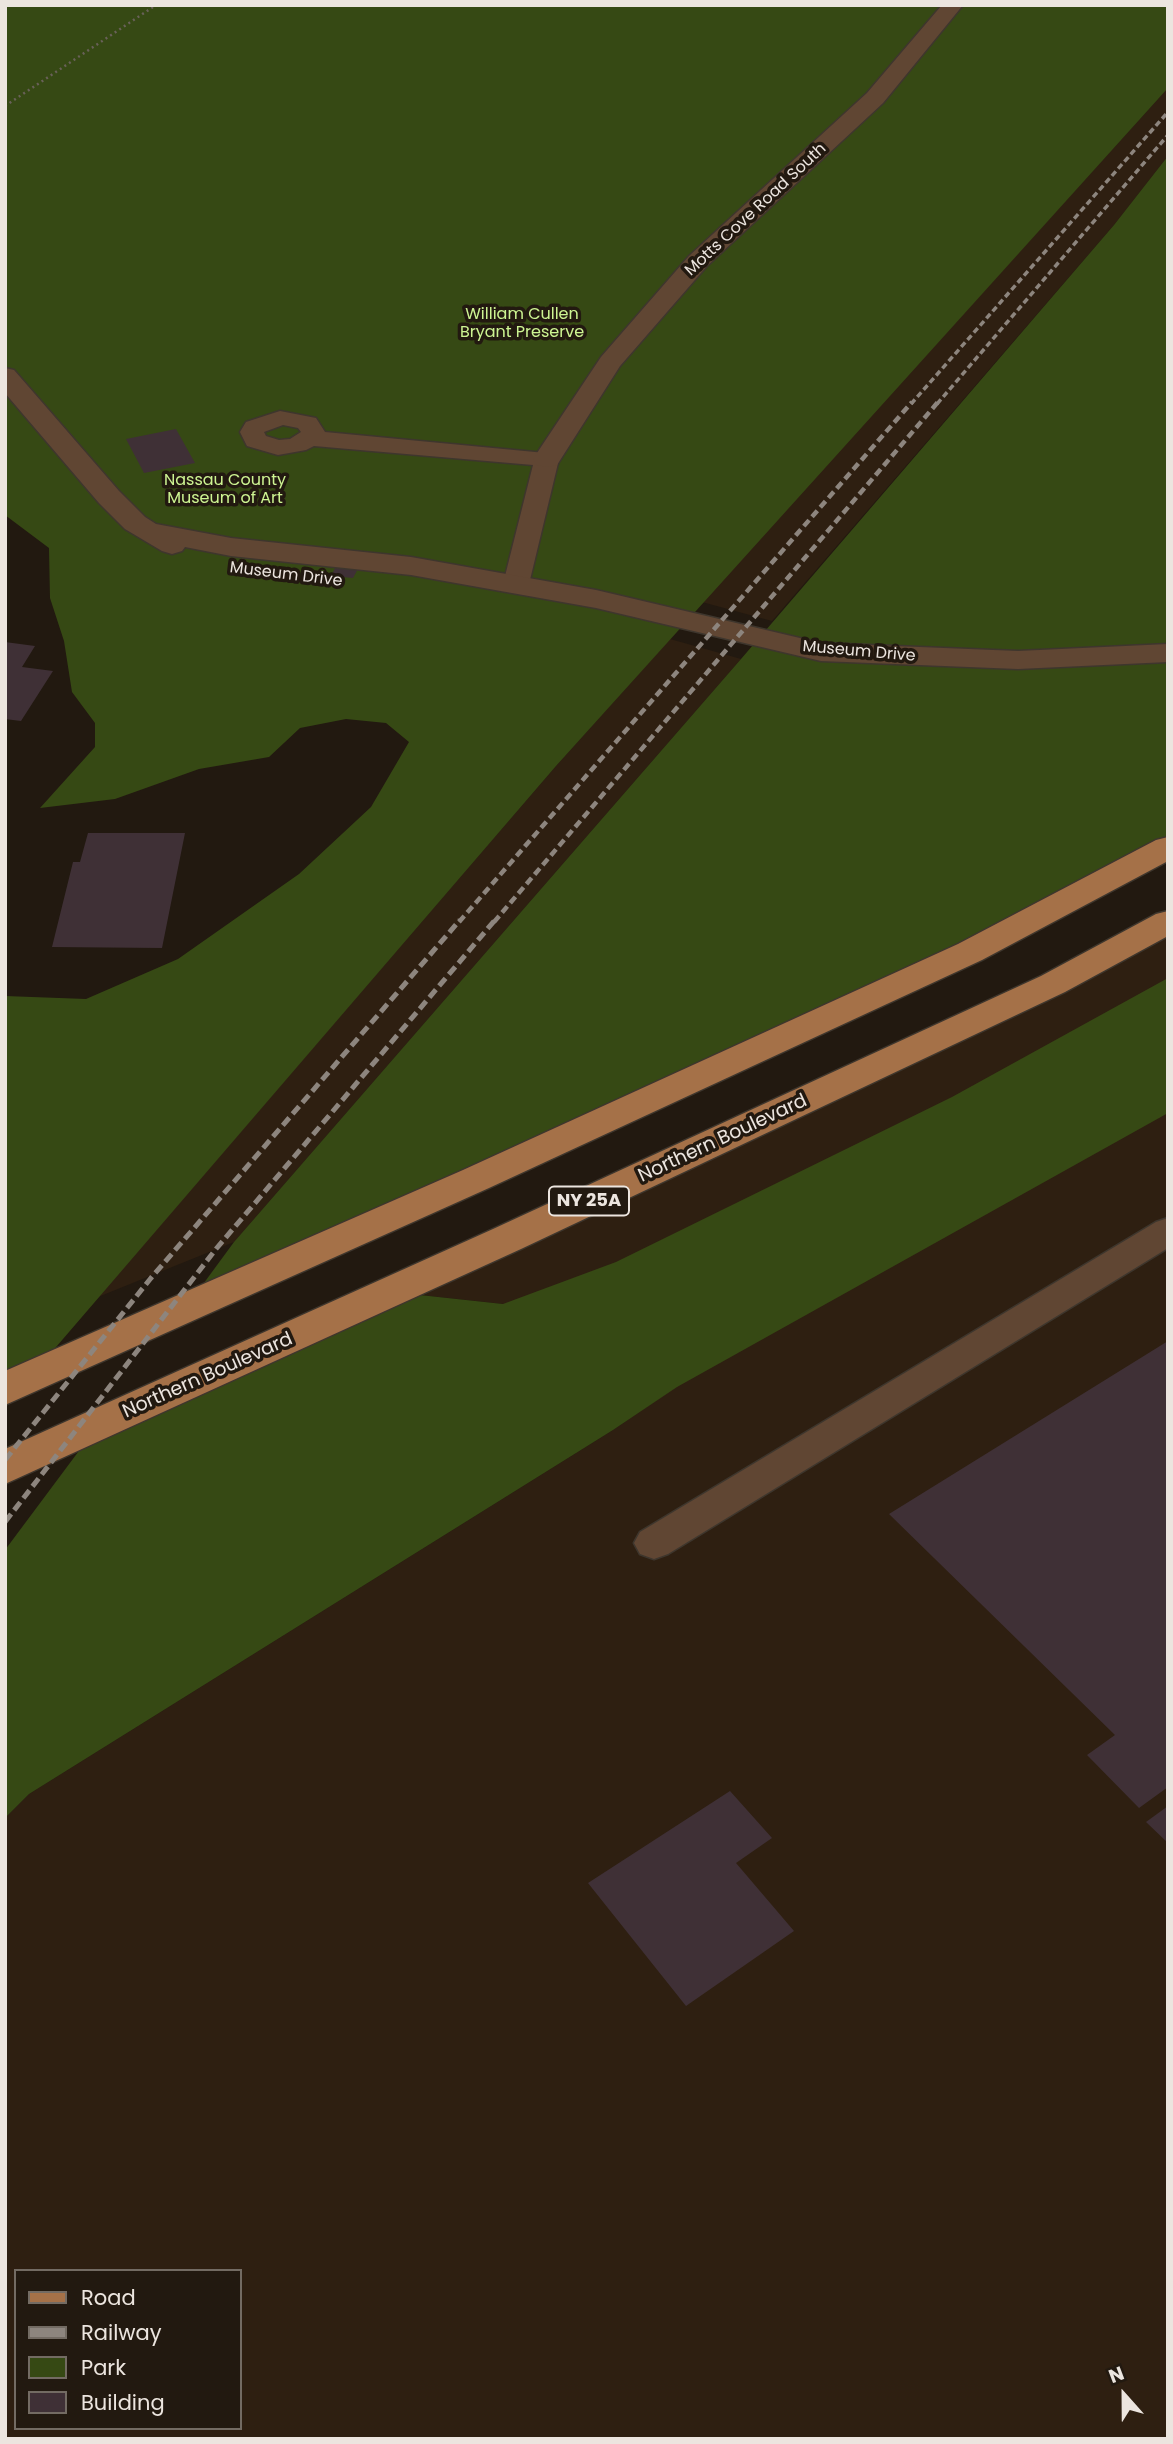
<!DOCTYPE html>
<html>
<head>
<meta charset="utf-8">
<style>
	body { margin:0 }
	#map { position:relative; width:1173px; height:2444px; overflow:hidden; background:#221910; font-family:Poppins,sans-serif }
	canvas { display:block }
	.frame { position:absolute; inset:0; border:7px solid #ece5df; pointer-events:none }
	.legend { position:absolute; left:14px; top:2269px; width:228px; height:161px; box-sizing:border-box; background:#221910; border:2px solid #736b63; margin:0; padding:9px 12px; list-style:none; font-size:21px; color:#ece5df }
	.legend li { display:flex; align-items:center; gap:14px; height:35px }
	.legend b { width:35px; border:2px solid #736b63 }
	.north { position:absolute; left:1089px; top:2360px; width:70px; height:70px; -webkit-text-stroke:5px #221910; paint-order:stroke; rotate:339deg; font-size:19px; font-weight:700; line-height:28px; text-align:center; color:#ece5df }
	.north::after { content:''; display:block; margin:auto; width:24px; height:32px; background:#ece5df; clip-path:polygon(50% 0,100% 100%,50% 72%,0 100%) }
</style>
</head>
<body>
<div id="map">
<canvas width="1173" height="2444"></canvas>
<div class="frame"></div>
<ul class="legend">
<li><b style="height:9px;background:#a57148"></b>Road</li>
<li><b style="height:9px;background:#8d857e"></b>Railway</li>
<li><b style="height:19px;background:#364914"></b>Park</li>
<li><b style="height:19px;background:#3f3036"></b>Building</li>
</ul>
<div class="north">N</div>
</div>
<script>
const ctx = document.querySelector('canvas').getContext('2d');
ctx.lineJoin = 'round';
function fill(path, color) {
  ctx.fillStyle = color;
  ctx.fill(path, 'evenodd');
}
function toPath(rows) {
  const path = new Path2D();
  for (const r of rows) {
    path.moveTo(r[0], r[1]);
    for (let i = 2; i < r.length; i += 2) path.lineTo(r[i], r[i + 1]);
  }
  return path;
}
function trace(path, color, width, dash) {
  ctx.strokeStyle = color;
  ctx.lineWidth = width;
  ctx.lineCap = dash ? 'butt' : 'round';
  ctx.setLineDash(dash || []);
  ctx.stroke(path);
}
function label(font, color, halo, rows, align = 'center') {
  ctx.font = font + ' Poppins,sans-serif';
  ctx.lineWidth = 7;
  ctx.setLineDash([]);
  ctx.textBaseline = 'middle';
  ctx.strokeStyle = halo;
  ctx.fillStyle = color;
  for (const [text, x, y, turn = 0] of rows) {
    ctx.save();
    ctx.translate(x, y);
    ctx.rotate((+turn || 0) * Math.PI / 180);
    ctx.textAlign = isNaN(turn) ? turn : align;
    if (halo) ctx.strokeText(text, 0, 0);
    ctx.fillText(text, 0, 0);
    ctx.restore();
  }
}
fill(toPath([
	[1168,88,1168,156,1114,225,772,621,702,602],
	[670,639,741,659,234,1242,98,1297,556,766],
	[1168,922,1168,2439,5,2439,5,1818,29,1794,613,1430,677,1386,503,1304,392,1292],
	[16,2271,240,2271,240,2428,16,2428]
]), '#2e1f11');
fill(toPath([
	[5,5,1168,5,1168,88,556,766,32,1375,5,1389,5,996,86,999,178,959,299,874,371,807,409,742,386,723,346,719,300,728,269,757,199,769,115,799,40,808,95,747,95,723,72,692,64,641,50,598,49,548,5,515],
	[1168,156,1168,845,981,942,187,1306,234,1242,741,659,1114,225],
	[1168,978,1168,1113,677,1387,613,1430,29,1794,5,1818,5,1550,96,1428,392,1292,503,1304,616,1262,952,1097]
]), '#364914');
fill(toPath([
	[176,429,195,463,144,473,126,439],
	[337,564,359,567,353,578,331,576],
	[5,642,35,646,22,667,53,671,21,721,5,719],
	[88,833,185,833,162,948,52,947,73,862,80,862],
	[1168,1341,1168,1787,1139,1808,1087,1755,1115,1735,889,1514],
	[730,1791,772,1838,736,1863,794,1931,686,2006,588,1883],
	[1168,1806,1168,1843,1146,1822]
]), '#3f3036');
const lane = toPath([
	[280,411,316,418,325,432,556,454,559,459,529,584,525,590,516,592,507,590,503,584,533,465,314,446,306,450,278,455,247,446,240,432,246,422,280,411],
	[283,425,298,428,301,432,290,439,279,440,266,436,264,432,283,425],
	[1168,1218,1168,1248,668,1554,654,1559,640,1554,634,1543,640,1532,1156,1222,1168,1218]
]);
const street = toPath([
	[942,5,963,5,883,103,707,266,620,366,557,465,547,467,537,465,533,459,601,357,689,256,867,93,942,5],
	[5,368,14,370,119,491,145,517,156,524,231,538,411,557,596,590,821,643,1018,651,1168,644,1168,662,1018,669,821,661,596,608,411,575,231,556,185,547,182,551,172,554,162,551,125,529,99,503,5,393,5,368]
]);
const primary = toPath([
	[1168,837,1168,861,982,960,489,1188,5,1405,5,1371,463,1170,958,944,1156,840,1168,837],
	[1168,911,1168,936,1065,992,521,1249,5,1484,5,1449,493,1229,1041,976,1156,914,1168,911]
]);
trace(lane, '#3e362d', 3);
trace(street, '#3e362d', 3);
trace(primary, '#3e362d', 3);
trace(toPath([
	[5,106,156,5]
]), '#696159', 2.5, [2, 3.5]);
fill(lane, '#604633');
fill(street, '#604633');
fill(primary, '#a57148');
trace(toPath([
	[911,404,1168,112],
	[937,404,1168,135]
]), '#8d857e', 3.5, [6, 3.5]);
trace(toPath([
	[459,922,912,402],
	[494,922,938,402]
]), '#8d857e', 4.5, [8, 4.5]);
trace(toPath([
	[5,1460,151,1278,460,920],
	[5,1522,216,1249,495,920]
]), '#8d857e', 5, [10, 5]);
label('16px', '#ece5df', '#221910', [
	["Motts Cove Road South",756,210,-43],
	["Museum Drive",286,575,7],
	["Museum Drive",859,652,5]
]);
label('16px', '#cdf492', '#221910', [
	["William Cullen",522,315],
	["Bryant Preserve",522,333],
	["Nassau County",225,481],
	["Museum of Art",225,499]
]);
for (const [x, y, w] of [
	[589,1201,80]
]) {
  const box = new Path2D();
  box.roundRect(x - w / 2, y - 14.5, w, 29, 5);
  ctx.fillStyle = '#221910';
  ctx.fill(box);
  trace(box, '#ece5df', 2);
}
label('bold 18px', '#ece5df', null, [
	["NY 25A",589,1201]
]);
label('19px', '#ece5df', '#221910', [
	["Northern Boulevard",723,1139,-25],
	["Northern Boulevard",208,1376,-24]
]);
</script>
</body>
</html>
